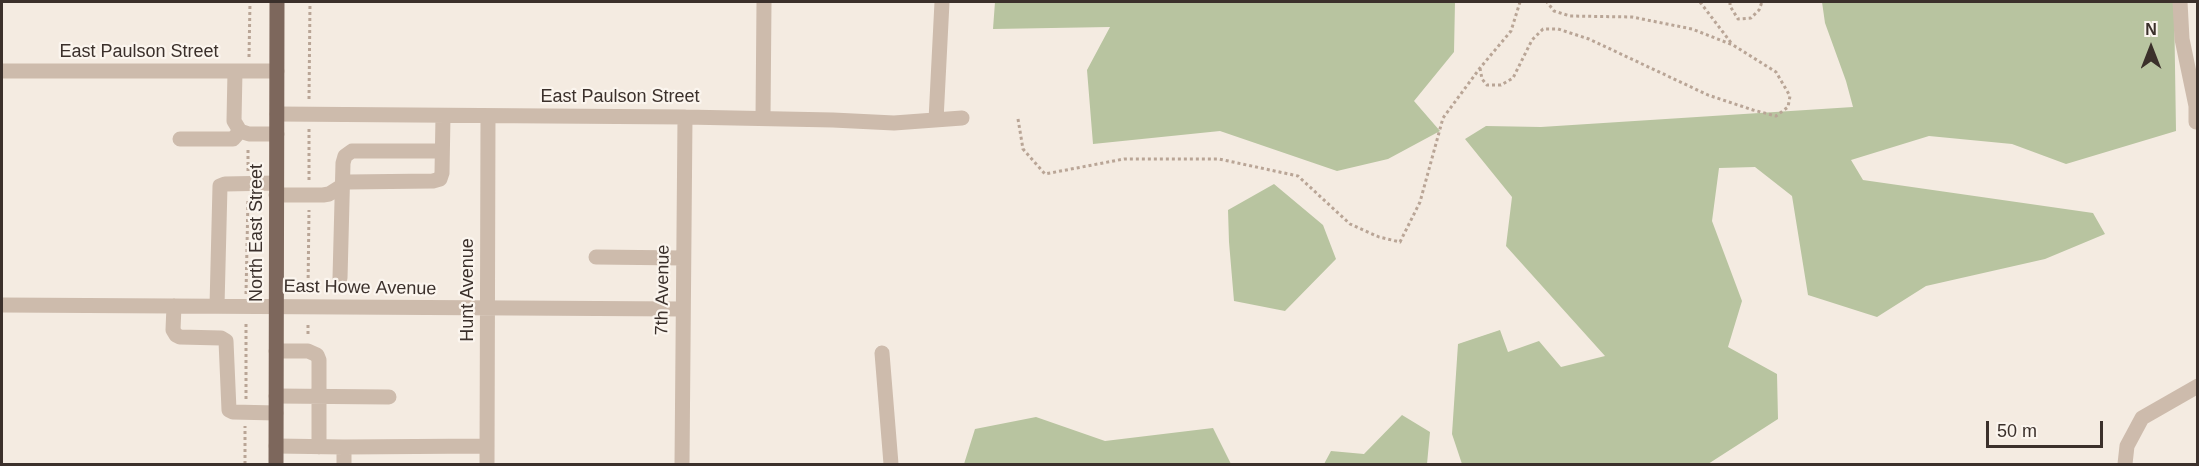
<!DOCTYPE html>
<html>
<head>
<meta charset="utf-8">
<style>
	body { margin:0 }
	#map { position:relative; width:2199px; height:466px; overflow:hidden; background:#f4ebe1; font-family:Arial,sans-serif }
	canvas { display:block }
	.frame { position:absolute; inset:0; border:3px solid #3b302b; pointer-events:none }
	.north { position:absolute; left:2121px; top:18px; width:60px; height:60px; -webkit-text-stroke:4px #fbf5ee; paint-order:stroke; rotate:0deg; font-size:16px; font-weight:700; line-height:24px; text-align:center; color:#3b302b }
	.north::after { content:''; display:block; margin:auto; width:21px; height:27px; background:#3b302b; clip-path:polygon(50% 0,100% 100%,50% 72%,0 100%) }
	.scale { position:absolute; left:1986px; top:421px; width:117px; height:27px; box-sizing:border-box; border:3px solid #3b302b; border-top:0; padding-left:8px; font-size:18px; line-height:21px; white-space:nowrap; color:#3b302b; -webkit-text-stroke:4px #fbf5ee; paint-order:stroke }
</style>
</head>
<body>
<div id="map">
<canvas width="2199" height="466"></canvas>
<div class="frame"></div>
<div class="north">N</div>
<div class="scale">50 m</div>
</div>
<script>
const ctx = document.querySelector('canvas').getContext('2d');
ctx.lineJoin = 'round';
function fill(path, color) {
  ctx.fillStyle = color;
  ctx.fill(path, 'evenodd');
}
function toPath(rows) {
  const path = new Path2D();
  for (const r of rows) {
    path.moveTo(r[0], r[1]);
    for (let i = 2; i < r.length; i += 2) path.lineTo(r[i], r[i + 1]);
  }
  return path;
}
function trace(path, color, width, dash) {
  ctx.strokeStyle = color;
  ctx.lineWidth = width;
  ctx.lineCap = dash ? 'butt' : 'round';
  ctx.setLineDash(dash || []);
  ctx.stroke(path);
}
function label(font, color, halo, rows, align = 'center') {
  ctx.font = font + ' Arial,sans-serif';
  ctx.lineWidth = 4.5;
  ctx.setLineDash([]);
  ctx.textBaseline = 'middle';
  ctx.strokeStyle = halo;
  ctx.fillStyle = color;
  for (const [text, x, y, turn = 0] of rows) {
    ctx.save();
    ctx.translate(x, y);
    ctx.rotate((+turn || 0) * Math.PI / 180);
    ctx.textAlign = isNaN(turn) ? turn : align;
    if (halo) ctx.strokeText(text, 0, 0);
    ctx.fillText(text, 0, 0);
    ctx.restore();
  }
}
fill(toPath([
	[995,2,1455,2,1454,52,1414,101,1440,131,1388,159,1337,171,1220,131,1093,144,1087,70,1110,27,993,29],
	[1822,2,2174,2,2176,131,2066,164,2012,144,1929,136,1851,160,1863,180,2093,213,2105,234,2045,259,1926,286,1877,317,1808,295,1792,196,1755,167,1719,168,1712,221,1742,301,1728,347,1777,374,1778,419,1708,464,1462,464,1452,434,1458,344,1500,330,1508,352,1539,341,1561,367,1605,356,1506,246,1512,197,1465,139,1486,126,1541,127,1853,107,1846,81,1825,23],
	[1274,184,1323,225,1336,259,1285,311,1234,301,1229,242,1228,210],
	[1402,415,1430,432,1427,464,1324,464,1331,451,1364,454],
	[1036,417,1105,441,1213,428,1231,464,964,464,975,429]
]), '#b8c4a0');
trace(toPath([
	[1700,2,1732,44],
	[1730,2,1730,6,1738,19,1751,18,1759,10,1762,2],
	[249,57,250,2],
	[1480,68,1482,79,1487,85,1501,85,1513,78,1532,40,1543,29,1558,29,1589,39,1708,95,1753,110,1776,116,1788,107,1790,96,1776,72,1733,45,1692,29,1632,17,1570,16,1554,11,1547,2],
	[309,99,310,2],
	[1018,119,1023,149,1045,174,1124,159,1219,159,1298,176,1350,224,1379,237,1400,242,1420,202,1443,118,1480,68,1511,31,1520,2],
	[248,171,248,147],
	[309,180,309,129],
	[308,290,309,210],
	[246,294,248,198],
	[308,325,308,337],
	[246,399,246,321],
	[245,464,245,426]
]), '#b9a596', 3, [3, 3]);
trace(toPath([
	[2180,2,2182,39,2196,106,2196,122],
	[2,71,277,71],
	[235,71,234,121,240,131,249,134,277,134],
	[277,114,685,117,833,120,894,123,962,118],
	[763,118,764,2],
	[936,120,942,2],
	[180,139,233,139,240,131],
	[276,195,323,195,329,194,348,182,433,181,440,179,442,173,443,116],
	[596,257,683,258],
	[340,278,343,163,345,156,352,151,442,151],
	[2,305,682,309],
	[174,306,173,330,176,335,180,337,221,338,226,341,229,410,233,412,276,413],
	[217,306,220,186,225,184,276,183],
	[276,351,308,351,317,355,319,360,319,447],
	[882,353,891,464],
	[276,396,389,397],
	[276,446,344,447,344,464],
	[344,447,487,446],
	[487,464,488,116],
	[682,464,685,117],
	[2125,464,2127,446,2142,418,2198,386]
]), '#cdbbac', 15);
trace(toPath([
	[276,464,277,2]
]), '#7d675c', 15);
label('18px', '#3b302b', '#fbf5ee', [
	["East Paulson Street",139,52],
	["East Paulson Street",620,97],
	["North East Street",257,233,-90],
	["East Howe Avenue",360,288,1],
	["Hunt Avenue",468,290,-90],
	["7th Avenue",663,290,-89]
]);
</script>
</body>
</html>
